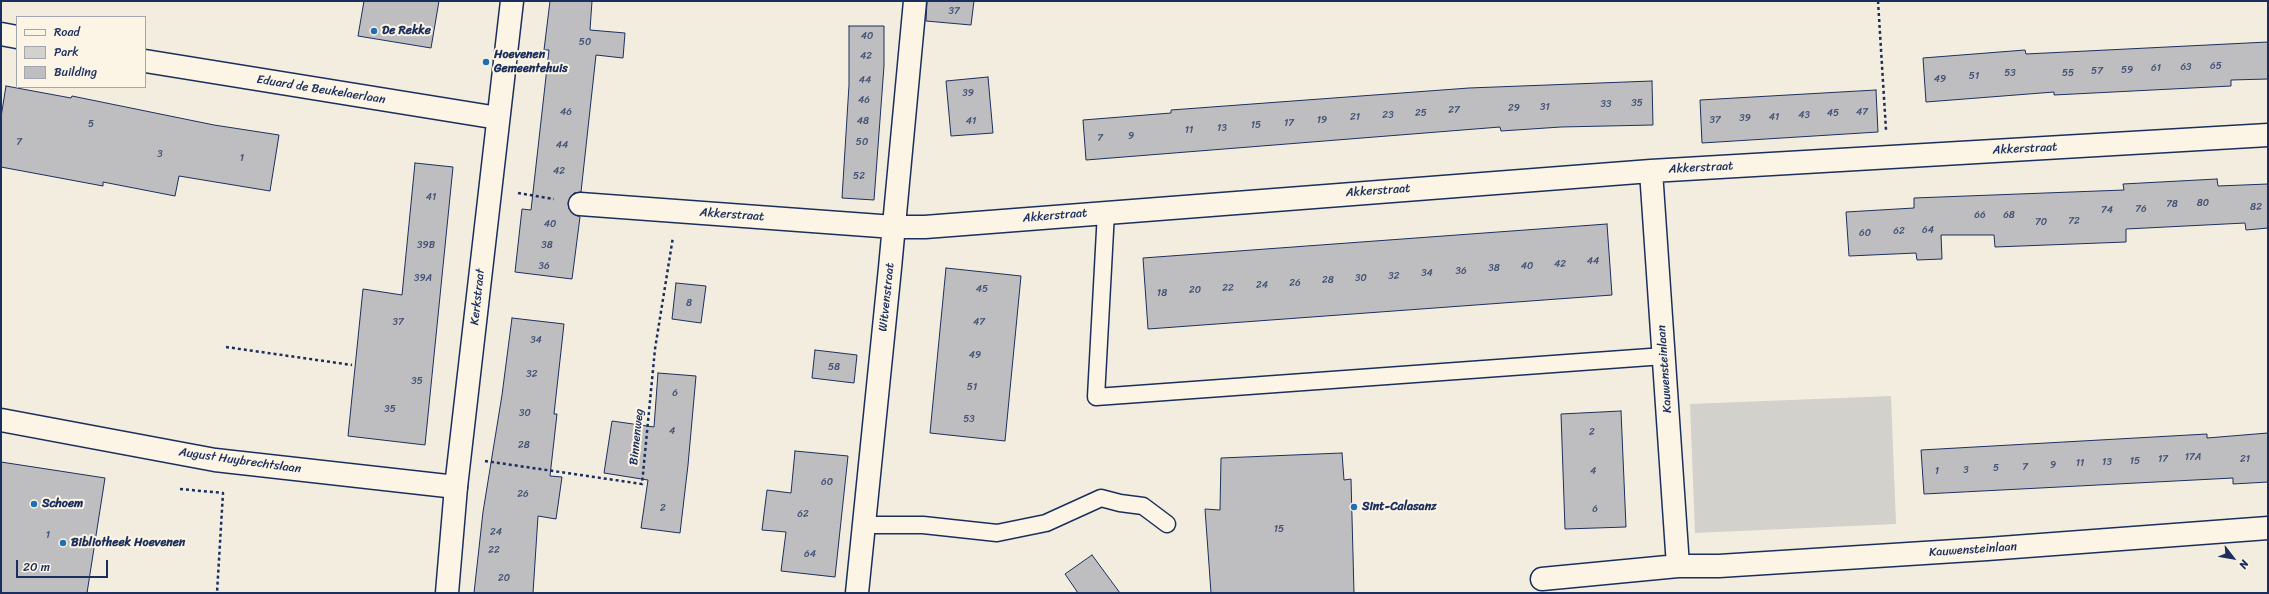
<!DOCTYPE html>
<html>
<head>
<meta charset="utf-8">
<style>
	body { margin:0 }
	#map { position:relative; width:2269px; height:594px; overflow:hidden; background:#f3ede0; font-family:Sriracha,sans-serif }
	canvas { display:block }
	.frame { position:absolute; inset:0; border:2px solid #1b2f5e; pointer-events:none }
	.legend { position:absolute; left:16px; top:16px; width:130px; height:72px; box-sizing:border-box; background:#fcf5e5; border:1px solid #a2a6af; margin:0; padding:5px 7px; list-style:none; font-size:12px; color:#1b2f5e }
	.legend li { display:flex; align-items:center; gap:8px; height:20px }
	.legend b { width:20px; border:1px solid #a2a6af }
	.north { position:absolute; left:2213px; top:538px; width:40px; height:40px; -webkit-text-stroke:3px #fcf5e5; paint-order:stroke; rotate:121deg; font-size:11px; font-weight:700; line-height:16px; text-align:center; color:#1b2f5e }
	.north::after { content:''; display:block; margin:auto; width:14px; height:18px; background:#1b2f5e; clip-path:polygon(50% 0,100% 100%,50% 72%,0 100%) }
	.scale { position:absolute; left:16px; top:560px; width:92px; height:18px; box-sizing:border-box; border:2px solid #1b2f5e; border-top:0; padding-left:5px; font-size:12px; line-height:14px; white-space:nowrap; color:#1b2f5e; -webkit-text-stroke:3px #fcf5e5; paint-order:stroke }
</style>
</head>
<body>
<div id="map">
<canvas width="2269" height="594"></canvas>
<div class="frame"></div>
<ul class="legend">
<li><b style="height:5px;background:#fcf5e5"></b>Road</li>
<li><b style="height:11px;background:#d3d1cc"></b>Park</li>
<li><b style="height:11px;background:#bebec0"></b>Building</li>
</ul>
<div class="north">N</div>
<div class="scale">20 m</div>
</div>
<script>
const ctx = document.querySelector('canvas').getContext('2d');
ctx.lineJoin = 'round';
function fill(path, color) {
  ctx.fillStyle = color;
  ctx.fill(path, 'evenodd');
}
function toPath(rows) {
  const path = new Path2D();
  for (const r of rows) {
    path.moveTo(r[0], r[1]);
    for (let i = 2; i < r.length; i += 2) path.lineTo(r[i], r[i + 1]);
  }
  return path;
}
function trace(path, color, width, dash) {
  ctx.strokeStyle = color;
  ctx.lineWidth = width;
  ctx.lineCap = dash ? 'butt' : 'round';
  ctx.setLineDash(dash || []);
  ctx.stroke(path);
}
function label(font, color, halo, rows, align = 'center') {
  ctx.font = font + ' Sriracha,sans-serif';
  ctx.lineWidth = 4;
  ctx.setLineDash([]);
  ctx.textBaseline = 'middle';
  ctx.strokeStyle = halo;
  ctx.fillStyle = color;
  for (const [text, x, y, turn = 0] of rows) {
    ctx.save();
    ctx.translate(x, y);
    ctx.rotate((+turn || 0) * Math.PI / 180);
    ctx.textAlign = isNaN(turn) ? turn : align;
    if (halo) ctx.strokeText(text, 0, 0);
    ctx.fillText(text, 0, 0);
    ctx.restore();
  }
}
fill(toPath([
	[1891,396,1896,524,1695,533,1690,404]
]), '#d3d1cc');
const building = toPath([
	[364,1,439,1,431,48,358,36,364,1],
	[550,1,592,1,590,30,625,33,623,58,596,55,581,192,574,193,568,203,569,209,573,214,580,217,572,279,515,272,522,209,531,210,549,50,544,50,550,1],
	[927,1,974,1,971,25,926,21,927,1],
	[849,26,884,26,884,66,874,200,842,198,849,85,849,26],
	[2268,42,2268,79,2231,80,2231,86,2054,95,2054,92,1926,102,1923,58,2025,50,2026,54,2268,42],
	[988,77,993,133,951,136,946,81,988,77],
	[1652,81,1653,125,1561,127,1501,131,1500,127,1086,160,1083,120,1171,113,1171,110,1469,88,1652,81],
	[6,86,71,98,72,96,214,125,279,135,270,191,179,176,175,196,103,182,103,186,1,167,1,117,6,86],
	[1876,90,1878,132,1702,143,1700,100,1876,90],
	[415,163,453,167,425,445,348,436,363,289,402,295,415,163],
	[2217,179,2218,186,2268,184,2268,228,2246,230,2245,223,2126,229,2126,242,1995,247,1994,235,1941,235,1942,259,1917,260,1916,253,1849,256,1846,212,1914,208,1914,198,2124,190,2123,184,2217,179],
	[1607,224,1612,295,1148,329,1143,258,1607,224],
	[946,268,1021,276,1005,441,930,433,946,268],
	[676,283,706,286,701,323,672,319,676,283],
	[512,318,564,324,554,414,557,414,550,476,562,477,556,519,538,516,533,593,474,593,483,512,502,395,512,318],
	[815,350,857,355,854,383,812,378,815,350],
	[658,373,696,376,688,465,680,533,641,528,648,480,604,473,612,421,654,427,658,373],
	[1621,411,1626,527,1565,529,1561,414,1621,411],
	[2268,433,2268,482,2233,484,2233,478,1924,494,1921,450,2207,434,2207,438,2268,433],
	[795,451,848,456,835,577,781,571,786,532,762,530,767,490,791,493,795,451],
	[1342,453,1344,480,1351,479,1354,593,1211,593,1205,509,1220,510,1221,458,1342,453],
	[1,462,105,478,87,593,1,593,1,462],
	[1092,555,1120,593,1078,593,1065,574,1092,555]
]);
fill(building, '#bebec0');
trace(building, '#1b2f5e', 1);
const service = toPath([
	[1106,212,1096,397,1664,356],
	[863,525,923,525,997,533,1046,523,1101,498,1120,503,1143,506,1167,524]
]);
const minor = toPath([
	[1,34,17,37],
	[145,61,498,118],
	[1651,171,1678,566,1719,566,1987,549,2268,528],
	[580,204,894,227,925,227,1651,171,2268,135],
	[1,420,215,460,456,487],
	[1542,579,1678,566],
	[857,593,890,268,915,1]
]);
const secondary = toPath([
	[447,593,456,487,512,1]
]);
trace(service, '#1b2f5e', 19);
trace(minor, '#1b2f5e', 25);
trace(secondary, '#1b2f5e', 25);
trace(toPath([
	[1878,1,1886,130],
	[518,193,554,199],
	[226,347,352,365],
	[485,461,642,484,655,349,673,237],
	[180,489,223,493,217,593]
]), '#1b2f5e', 2.5, [3, 3]);
trace(service, '#fcf5e5', 16);
trace(minor, '#fcf5e5', 22);
trace(secondary, '#fcf5e5', 22);
for (const [x, y, r, color] of [
	[374,31,4,"#1f6fb2"],
	[486,62,4,"#1f6fb2"],
	[34,504,4,"#1f6fb2"],
	[1354,507,4,"#1f6fb2"],
	[63,543,4,"#1f6fb2"]
]) {
  const dot = new Path2D();
  dot.arc(x, y, r, 0, 2 * Math.PI);
  ctx.fillStyle = color;
  ctx.fill(dot);
  trace(dot, '#fcf5e5', 1.5);
}
label('10px', '#445376', null, [
	["37",954,11],
	["40",867,36],
	["50",585,42],
	["42",866,56],
	["65",2216,66],
	["63",2186,67],
	["61",2156,68],
	["59",2127,70],
	["57",2097,71],
	["53",2010,73],
	["55",2068,73],
	["51",1974,76],
	["49",1940,79],
	["44",865,80],
	["39",968,93],
	["46",864,100],
	["35",1637,103],
	["33",1606,104],
	["31",1545,107],
	["29",1514,108],
	["27",1454,110],
	["46",566,112],
	["47",1862,112],
	["25",1421,113],
	["45",1833,113],
	["23",1388,115],
	["43",1804,115],
	["21",1355,117],
	["41",1774,117],
	["39",1745,118],
	["19",1322,120],
	["37",1715,120],
	["48",863,121],
	["41",971,121],
	["17",1289,123],
	["5",91,124],
	["15",1256,125],
	["13",1222,128],
	["11",1189,130],
	["9",1131,136],
	["7",1100,138],
	["7",19,142],
	["50",862,142],
	["44",562,145],
	["3",160,154],
	["1",242,158],
	["42",559,171],
	["52",859,176],
	["41",431,197],
	["80",2203,203],
	["78",2172,204],
	["82",2256,207],
	["76",2141,209],
	["74",2107,210],
	["66",1980,215],
	["68",2009,215],
	["72",2074,221],
	["70",2041,222],
	["40",550,224],
	["64",1928,230],
	["62",1899,231],
	["60",1865,233],
	["39B",426,245],
	["38",547,245],
	["44",1593,261],
	["42",1560,264],
	["36",544,266],
	["40",1527,266],
	["38",1494,268],
	["36",1461,271],
	["34",1427,273],
	["32",1394,276],
	["39A",423,278],
	["30",1361,278],
	["28",1328,280],
	["26",1295,283],
	["24",1262,285],
	["22",1228,288],
	["45",982,289],
	["20",1195,290],
	["18",1162,293],
	["8",689,303],
	["37",398,322],
	["47",979,322],
	["34",536,340],
	["49",975,355],
	["58",834,367],
	["32",532,374],
	["35",417,381],
	["51",972,387],
	["6",675,393],
	["35",390,409],
	["30",525,413],
	["53",969,419],
	["4",672,431],
	["2",1592,432],
	["28",524,445],
	["17A",2193,457],
	["17",2163,459],
	["21",2245,459],
	["15",2135,461],
	["13",2107,462],
	["11",2080,463],
	["9",2053,465],
	["7",2025,467],
	["5",1996,468],
	["3",1966,470],
	["4",1593,471],
	["1",1937,471],
	["60",827,482],
	["26",523,494],
	["2",663,508],
	["6",1595,509],
	["62",803,514],
	["15",1279,529],
	["24",496,532],
	["1",48,535],
	["22",494,550],
	["64",810,554],
	["20",504,578]
]);
label('bold 12px', '#1b2f5e', '#fcf5e5', [
	["De Rekke",382,31],
	["Hoevenen",494,55],
	["Gemeentehuis",494,69],
	["Schoem",42,504],
	["Sint-Calasanz",1362,507],
	["Bibliotheek Hoevenen",71,543]
], 'left');
label('12px', '#1b2f5e', '#fcf5e5', [
	["Eduard de Beukelaerlaan",321,90,9],
	["Akkerstraat",2025,149,-3],
	["Akkerstraat",1701,168,-3],
	["Akkerstraat",1378,191,-4],
	["Akkerstraat",732,215,4],
	["Akkerstraat",1055,216,-5],
	["Kerkstraat",478,297,-84],
	["Witvenstraat",887,297,-84],
	["Kauwensteinlaan",1665,369,-94],
	["Binnenweg",637,437,-84],
	["August Huybrechtslaan",240,461,8],
	["Kauwensteinlaan",1973,550,-4]
]);
</script>
</body>
</html>
